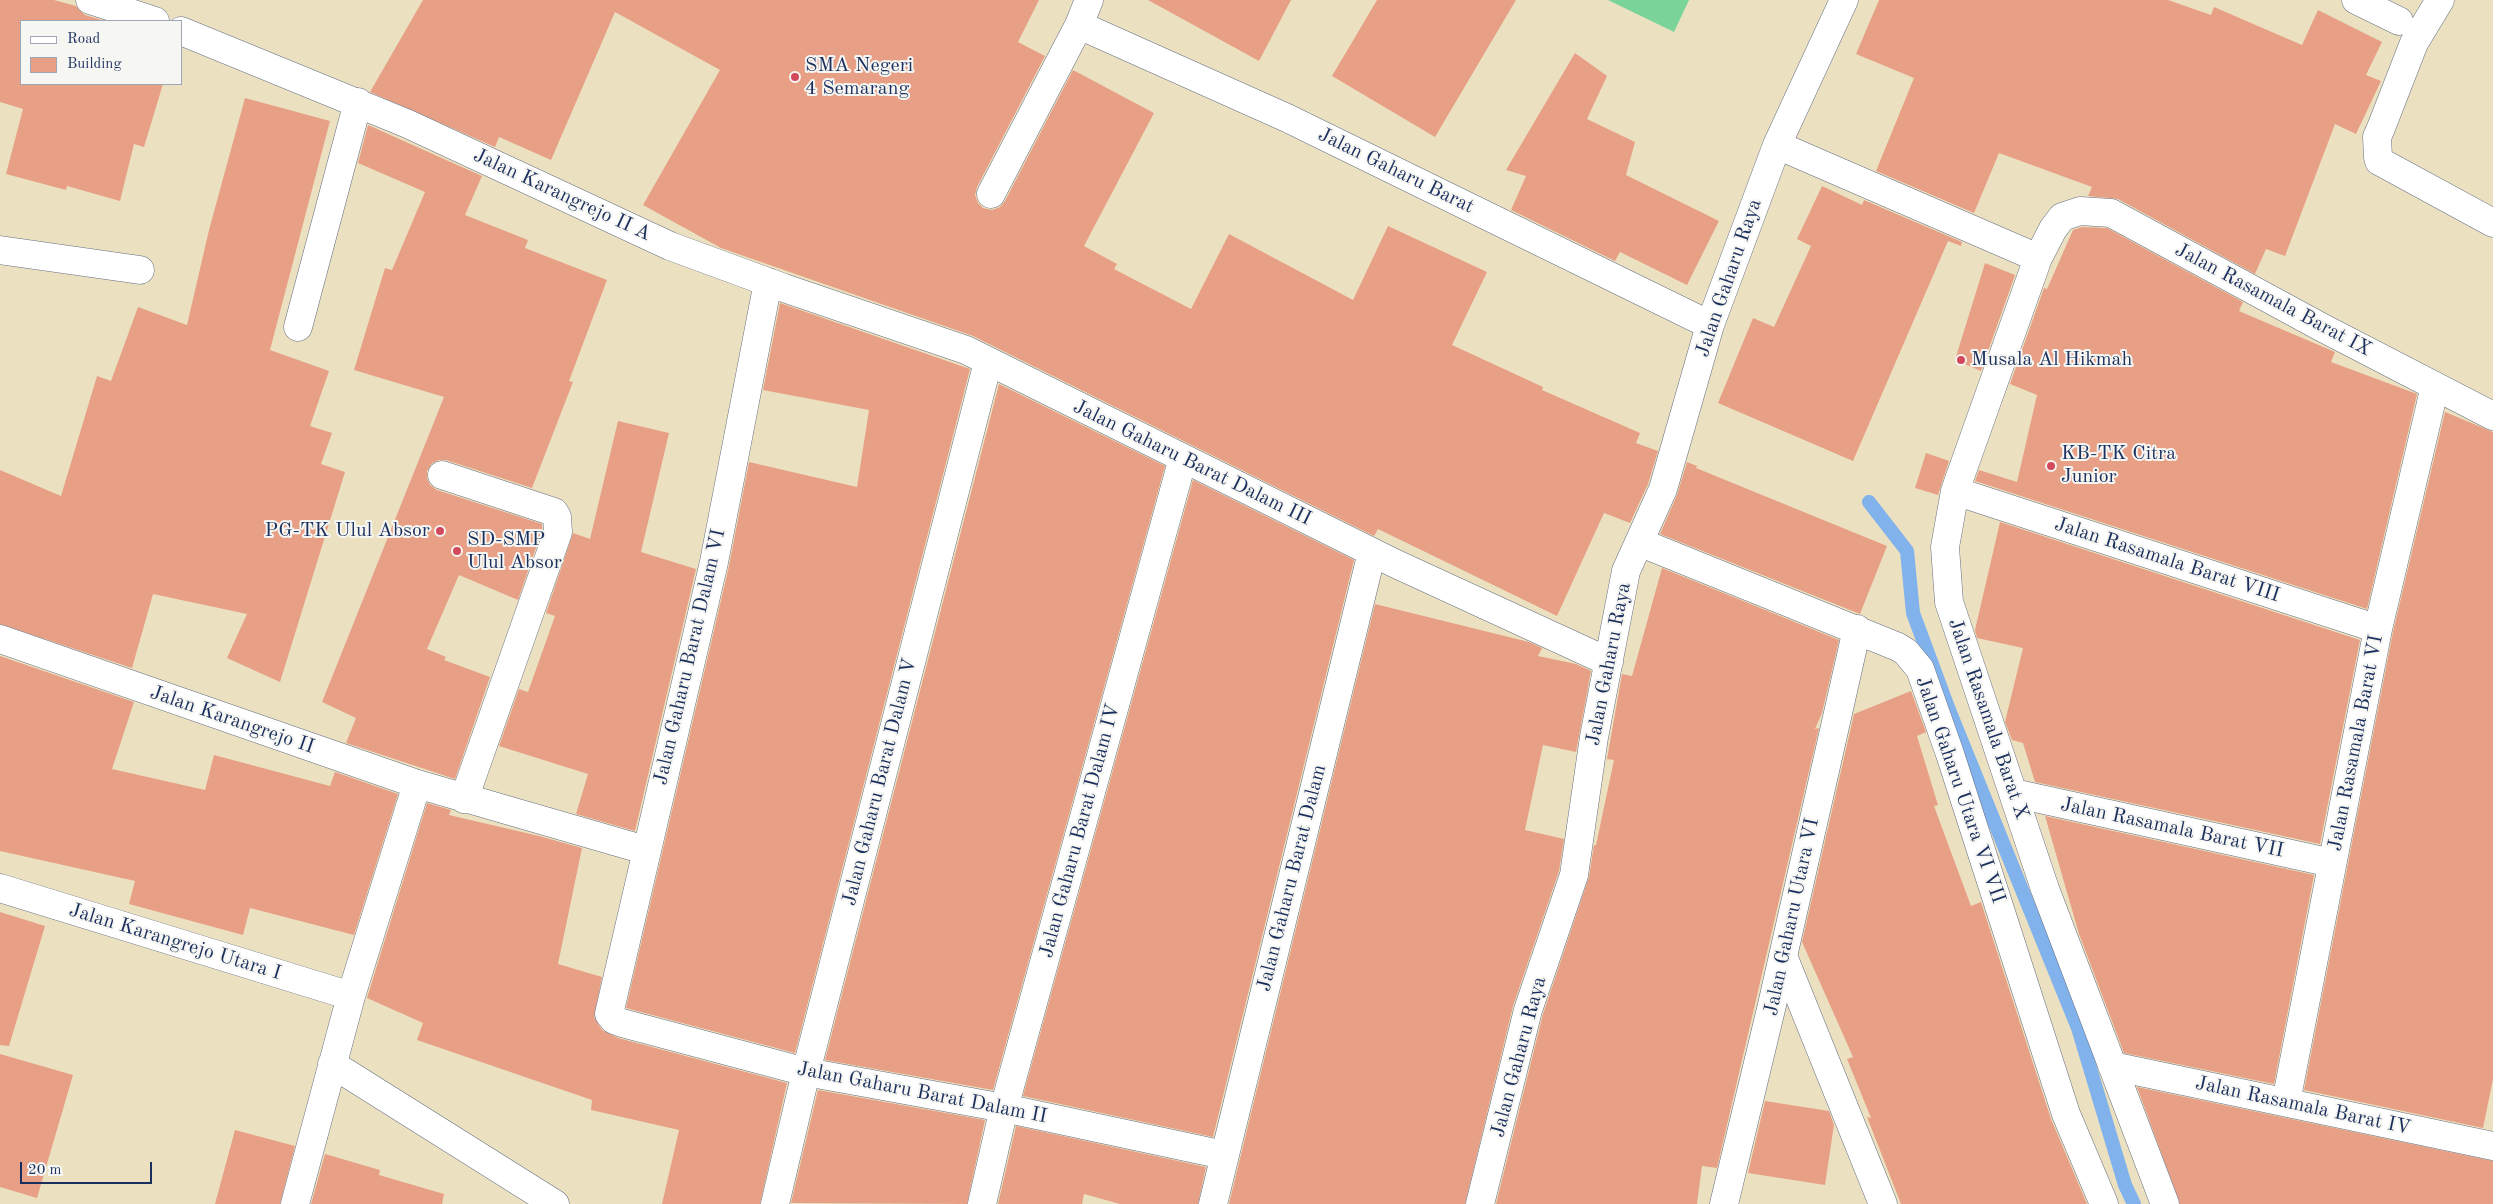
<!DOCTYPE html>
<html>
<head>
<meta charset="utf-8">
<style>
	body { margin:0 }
	#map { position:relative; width:2493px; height:1204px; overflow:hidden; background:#ebe1c1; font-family:"Old Standard TT",serif }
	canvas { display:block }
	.legend { position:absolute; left:20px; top:20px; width:162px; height:65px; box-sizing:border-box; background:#f6f6f2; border:1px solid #9ea6b7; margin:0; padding:6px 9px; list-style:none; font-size:15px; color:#1b2f5e }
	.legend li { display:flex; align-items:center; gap:10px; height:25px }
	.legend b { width:25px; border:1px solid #9ea6b7 }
	.scale { position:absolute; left:20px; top:1162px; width:132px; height:22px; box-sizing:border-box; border:2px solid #1b2f5e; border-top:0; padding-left:6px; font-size:15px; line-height:18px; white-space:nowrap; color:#1b2f5e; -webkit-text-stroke:4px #f6f6f2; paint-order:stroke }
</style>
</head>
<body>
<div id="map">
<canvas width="2493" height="1204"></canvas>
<ul class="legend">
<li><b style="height:6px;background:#fff"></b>Road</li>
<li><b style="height:14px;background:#e7a086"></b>Building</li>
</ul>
<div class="scale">20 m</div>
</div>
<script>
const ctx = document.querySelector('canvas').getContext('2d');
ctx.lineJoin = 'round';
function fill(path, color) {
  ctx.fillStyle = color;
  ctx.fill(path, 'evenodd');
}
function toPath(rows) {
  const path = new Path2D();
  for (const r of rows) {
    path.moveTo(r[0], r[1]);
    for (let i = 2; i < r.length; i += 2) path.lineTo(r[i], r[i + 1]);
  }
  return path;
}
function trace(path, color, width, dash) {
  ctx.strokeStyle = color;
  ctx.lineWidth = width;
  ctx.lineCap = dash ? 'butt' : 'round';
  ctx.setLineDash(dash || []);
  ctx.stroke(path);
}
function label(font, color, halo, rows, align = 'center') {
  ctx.font = font + ' "Old Standard TT",serif';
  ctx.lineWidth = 4;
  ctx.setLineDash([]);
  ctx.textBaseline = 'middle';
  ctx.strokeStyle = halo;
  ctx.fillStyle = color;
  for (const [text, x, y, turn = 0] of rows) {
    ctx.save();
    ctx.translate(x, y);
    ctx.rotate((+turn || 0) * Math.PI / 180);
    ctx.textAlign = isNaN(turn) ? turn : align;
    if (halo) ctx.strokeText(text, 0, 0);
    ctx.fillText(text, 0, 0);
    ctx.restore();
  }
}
fill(toPath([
	[1608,0,1689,0,1674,32]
]), '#7ad49a');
trace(toPath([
	[1869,502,1907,551,1913,613,1949,710,2078,1028,2125,1185,2134,1204]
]), '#81b2ec', 14);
fill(toPath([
	[0,0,54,0,76,6,85,15,105,21,21,21,21,84,163,84,144,147,134,144,120,201,67,186,66,190,6,174,23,109,0,102],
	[423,0,1039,0,1018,42,1045,56,977,187,975,195,978,203,983,208,992,210,1000,207,1005,201,1073,70,1154,113,1084,246,1117,264,1114,269,1191,309,1229,234,1353,300,1388,226,1487,272,1452,345,1543,387,1542,390,1640,433,1636,443,1658,451,1648,484,1630,523,1604,513,1557,616,1378,529,1374,536,973,336,721,248,643,205,720,70,615,12,551,160,499,137,495,147,370,92],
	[1148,0,1291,0,1259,61],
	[1377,0,1516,0,1435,137,1332,76],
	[1879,0,2168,0,2211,15,2214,7,2302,45,2318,10,2382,42,2366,75,2381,81,2356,134,2335,124,2285,256,2266,249,2255,274,2118,199,2088,196,2092,187,1999,153,1974,213,1876,171,1914,78,1856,54],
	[1575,53,1607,76,1587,119,1635,142,1626,175,1719,221,1687,285,1620,252,1615,261,1511,210,1526,176,1506,170],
	[245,98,330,121,270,350,329,371,310,426,332,433,321,464,345,472,280,682,227,658,247,614,153,594,132,668,0,624,0,470,61,496,97,376,111,381,138,307,187,325,209,230],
	[368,125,482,176,465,215,528,240,525,248,607,280,569,381,573,382,532,488,446,460,439,460,432,463,427,471,427,478,430,485,437,490,542,524,542,530,518,600,459,575,427,649,446,657,444,660,490,677,455,779,346,743,356,718,322,702,444,397,354,370,385,268,392,270,425,192,358,163],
	[1822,186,1862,205,1864,200,1962,242,1961,246,1948,241,1853,461,1718,403,1753,318,1774,327,1811,246,1797,239],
	[2082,227,2107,228,2243,302,2239,311,2335,352,2331,362,2417,394,2367,609,1975,481,1979,470,2017,482,2037,395,2010,384,2044,288,2047,289,2073,230],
	[1985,263,2015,275,1981,371,1955,360],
	[780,303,970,369,795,1053,626,1008,729,566,749,462,857,487,869,410,763,390],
	[999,384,1165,466,993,1090,825,1060],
	[2445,412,2493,432,2493,1079,2483,1128,2304,1090,2393,632],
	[618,421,669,433,641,552,696,569,635,831,576,814,588,774,499,746,519,689,528,692,555,616,546,613,573,533,590,539],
	[1926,453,1949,461,1938,495,1915,488],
	[1687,462,1697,466,1696,468,1887,546,1860,614,1660,534,1677,495],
	[1193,480,1354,560,1213,1137,1023,1096],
	[2000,522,2360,640,2320,844,2035,782,2023,743,2012,740,2005,722,2023,648,1977,638,1975,630],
	[1662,568,1839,640,1822,713,1815,729,1819,728,1717,1168,1702,1166,1697,1204,1496,1204,1543,1014,1589,877,1594,845,1596,845,1614,760,1607,759,1622,674,1632,676],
	[1375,604,1529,642,1542,648,1538,656,1576,664,1591,671,1576,752,1543,745,1525,830,1564,839,1559,871,1513,1006,1465,1204,1229,1204],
	[0,656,134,702,112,769,205,790,214,755,330,786,335,772,398,794,354,935,250,908,243,935,129,904,135,881,0,851],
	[1911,691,1926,732,1917,736,1938,805,1934,806,1971,906,1981,902,2051,1119,2087,1204,1901,1204,1867,1117,1871,1118,1847,1059,1853,1057,1802,942,1854,714],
	[427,803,451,810,449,815,539,836,582,848,558,964,602,977,594,1017,602,1030,618,1038,787,1083,760,1204,662,1204,679,1130,591,1110,592,1100,417,1040,423,1023,367,998],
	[2045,816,2314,875,2274,1084,2124,1053,2079,934],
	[0,912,45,926,9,1046,0,1045],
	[0,1054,73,1075,37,1198,0,1187],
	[2137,1087,2493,1161,2493,1204,2180,1204],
	[818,1090,985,1120,967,1204,791,1203],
	[1765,1101,1829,1111,1834,1125,1825,1185,1748,1173],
	[1016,1126,1206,1167,1198,1204,1120,1204,1084,1194,1082,1204,998,1204],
	[235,1130,295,1146,280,1204,215,1204],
	[325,1154,380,1170,379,1175,444,1194,442,1204,311,1204]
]), '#e7a086');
const minor = toPath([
	[90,0,155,21],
	[2356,0,2399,21],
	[2440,0,2414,43,2381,128,2377,137,2378,157,2379,161,2493,223],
	[1079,25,1287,118,1710,325],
	[181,31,408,124,670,246,784,288,966,350,1394,563,1609,662],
	[1777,145,2038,258],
	[991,194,1079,25,1089,0],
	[0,250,140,270],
	[768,282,714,562,609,1014,614,1020,622,1023,806,1072,1004,1108,1224,1155],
	[298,327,358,102],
	[442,475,554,512,557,517,558,532,464,799],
	[1955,491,2378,629],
	[1639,542,1898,647,1906,652,1920,669,1950,754,2066,1114,2104,1204],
	[0,639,417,784,645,850],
	[2013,793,2332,863],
	[0,888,351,996],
	[1783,956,1883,1204],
	[332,1064,555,1204],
	[2112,1066,2493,1146],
	[2286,1102,2378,629,2435,386],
	[295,1204,351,996,417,784],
	[775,1204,806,1072,988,362],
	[982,1204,1004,1108,1183,458],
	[1213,1204,1372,552],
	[1480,1204,1528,1010,1574,875,1594,737,1626,571,1663,489,1710,325,1777,145,1844,0],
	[1724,1204,1772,1005,1857,629],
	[2165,1204,2045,889,1949,602,1945,547,1955,491,2038,258,2053,229,2062,217,2080,211,2111,213,2321,327,2493,416]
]);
trace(minor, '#646d81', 29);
trace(minor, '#fff', 28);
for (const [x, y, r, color] of [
	[795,77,5,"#d1495b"],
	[1961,360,5,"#d1495b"],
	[2051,466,5,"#d1495b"],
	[440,531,5,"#d1495b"],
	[457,551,5,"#d1495b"]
]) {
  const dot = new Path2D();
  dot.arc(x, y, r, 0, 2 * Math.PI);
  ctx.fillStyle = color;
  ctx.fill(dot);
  trace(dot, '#f6f6f2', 2);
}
label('20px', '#1b2f5e', '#f6f6f2', [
	["SMA Negeri",805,66],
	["4 Semarang",805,89],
	["Musala Al Hikmah",1971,360],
	["KB-TK Citra",2061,454],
	["Junior",2061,477],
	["PG-TK Ulul Absor",430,531,"right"],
	["SD-SMP",467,540],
	["Ulul Absor",467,563]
], 'left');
label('20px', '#1b2f5e', '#f6f6f2', [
	["Jalan Gaharu Barat",1396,171,26],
	["Jalan Karangrejo II A",562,195,25],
	["Jalan Gaharu Raya",1729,278,-71],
	["Jalan Rasamala Barat IX",2273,300,28],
	["Jalan Gaharu Barat Dalam III",1192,463,26],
	["Jalan Rasamala Barat VIII",2167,560,18],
	["Jalan Gaharu Barat Dalam VI",690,657,-77],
	["Jalan Gaharu Raya",1609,664,-79],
	["Jalan Rasamala Barat X",1988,719,71],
	["Jalan Karangrejo II",232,720,19],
	["Jalan Rasamala Barat VI",2356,743,-79],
	["Jalan Gaharu Barat Dalam V",880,782,-76],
	["Jalan Gaharu Utara VI VII",1960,790,71],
	["Jalan Rasamala Barat VII",2172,828,12],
	["Jalan Gaharu Barat Dalam IV",1080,831,-75],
	["Jalan Gaharu Barat Dalam",1292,878,-76],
	["Jalan Gaharu Utara VI",1792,917,-78],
	["Jalan Karangrejo Utara I",175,942,17],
	["Jalan Gaharu Raya",1519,1057,-75],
	["Jalan Gaharu Barat Dalam II",922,1093,11],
	["Jalan Rasamala Barat IV",2303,1106,12]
]);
</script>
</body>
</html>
